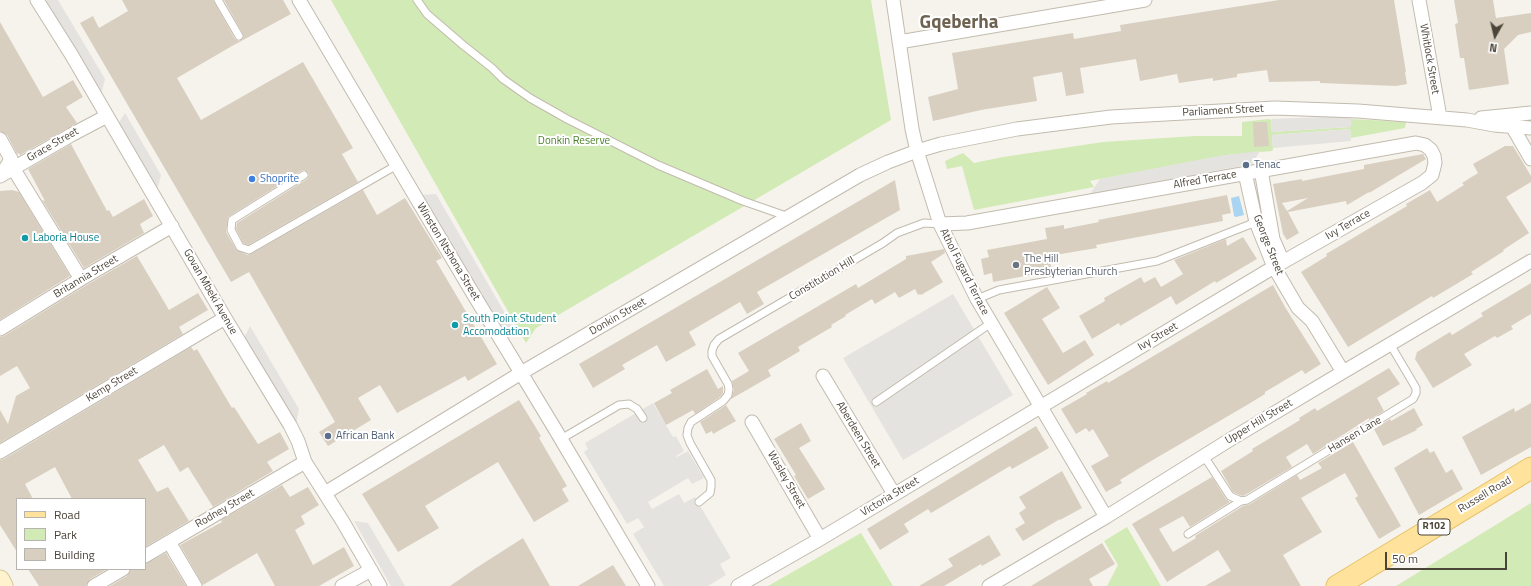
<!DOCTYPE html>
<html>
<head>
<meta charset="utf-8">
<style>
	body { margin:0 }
	#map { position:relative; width:1531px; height:586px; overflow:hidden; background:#f6f3ec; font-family:"Titillium Web",sans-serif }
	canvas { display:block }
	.legend { position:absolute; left:16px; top:498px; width:130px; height:72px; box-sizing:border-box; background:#fff; border:1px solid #b7b4b0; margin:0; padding:5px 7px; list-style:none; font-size:12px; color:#4b4439 }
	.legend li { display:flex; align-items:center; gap:8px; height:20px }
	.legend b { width:20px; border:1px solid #b7b4b0 }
	.north { position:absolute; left:1475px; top:16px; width:40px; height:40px; -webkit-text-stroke:3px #fff; paint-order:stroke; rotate:188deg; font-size:11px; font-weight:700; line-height:16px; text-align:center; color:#4b4439 }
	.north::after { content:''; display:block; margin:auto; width:14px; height:18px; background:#4b4439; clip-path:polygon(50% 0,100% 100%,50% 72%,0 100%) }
	.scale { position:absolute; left:1385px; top:552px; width:122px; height:18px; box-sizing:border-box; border:2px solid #4b4439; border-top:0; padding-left:5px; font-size:12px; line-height:14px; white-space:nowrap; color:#4b4439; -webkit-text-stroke:3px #fff; paint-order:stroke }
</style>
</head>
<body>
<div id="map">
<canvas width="1531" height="586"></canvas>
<ul class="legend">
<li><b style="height:5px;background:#ffe39c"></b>Road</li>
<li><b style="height:11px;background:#d2eab5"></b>Park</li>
<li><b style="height:11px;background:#d8cfc1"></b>Building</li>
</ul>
<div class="north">N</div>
<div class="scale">50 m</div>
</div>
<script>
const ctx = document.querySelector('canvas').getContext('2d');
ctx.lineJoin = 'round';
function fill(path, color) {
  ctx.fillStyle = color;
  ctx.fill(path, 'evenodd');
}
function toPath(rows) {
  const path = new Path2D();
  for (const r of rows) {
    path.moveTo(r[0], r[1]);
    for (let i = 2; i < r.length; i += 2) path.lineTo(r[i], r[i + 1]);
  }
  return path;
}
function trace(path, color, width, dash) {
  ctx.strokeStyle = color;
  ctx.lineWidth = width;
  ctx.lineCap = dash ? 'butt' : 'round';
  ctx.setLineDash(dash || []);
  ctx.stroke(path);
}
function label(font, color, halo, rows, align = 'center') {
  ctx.font = font + ' "Titillium Web",sans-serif';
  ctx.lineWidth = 4;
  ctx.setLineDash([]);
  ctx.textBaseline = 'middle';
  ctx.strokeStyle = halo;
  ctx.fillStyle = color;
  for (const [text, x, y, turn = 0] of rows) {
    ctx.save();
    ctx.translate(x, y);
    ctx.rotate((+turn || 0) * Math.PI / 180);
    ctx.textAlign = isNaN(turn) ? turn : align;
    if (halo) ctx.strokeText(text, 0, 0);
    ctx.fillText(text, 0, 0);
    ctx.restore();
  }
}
fill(toPath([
	[331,0,871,0,891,120,536,328,526,343],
	[1268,119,1271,120,1272,132,1350,127,1351,119,1406,122,1405,128,1351,138,1350,129,1272,135,1273,149,1272,151,1227,155,1090,181,1094,187,974,210,962,166,947,169,945,161,963,153,974,163,1003,157,1103,142,1195,136,1242,136,1242,122],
	[1531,503,1531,586,1396,586,1494,526],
	[1127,527,1161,586,1107,586,1118,565,1104,541],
	[861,533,893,586,768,586]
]), '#d2eab5');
fill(toPath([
	[47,0,58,0,105,79,101,95,47,2],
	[125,113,161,175,157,191,118,124],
	[1351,116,1351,127,1272,132,1271,119],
	[1350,129,1351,141,1273,148,1272,135],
	[1260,151,1252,164,1090,194,1100,179,1219,156],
	[436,194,513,327,499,327,420,195],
	[953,294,1013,395,903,460,843,358],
	[250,326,299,409,296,425,244,338],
	[653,403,673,437,676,436,684,451,676,456,677,457,688,451,704,478,692,484,688,478,648,502,652,509,679,494,684,503,695,497,731,558,720,564,726,575,708,586,664,586,633,534,644,527,638,518,627,524,584,452,588,449,585,443],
	[354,521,368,523,405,586,391,586]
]), '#e5e3e0');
fill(toPath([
	[1239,196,1244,215,1236,217,1234,216,1231,198]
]), '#a9d4f2');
fill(toPath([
	[122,0,213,0,235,39,239,41,243,39,243,34,224,0,283,0,291,14,232,46,177,78,201,120,303,62,353,148,342,154,358,182,248,245,243,243,236,229,237,223,307,179,309,175,308,172,304,170,301,171,228,217,226,232,236,249,247,255,251,254,363,190,377,215,405,198,442,258,436,261,497,364,468,381,465,376,397,413,380,385,358,398,371,420,328,446,319,432,335,422,249,272,231,282,80,23,93,16,99,28,128,11],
	[1279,0,1394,0,1406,72,1405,72,1407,84,1396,86,1320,83,1320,81,1269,82,1267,70,1237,74,1237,77,1213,81,1213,78,1179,83,1177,74,1140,81,1136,59,1080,68,1084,93,1066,96,1062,72,1033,77,1037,101,981,110,933,121,928,97,958,89,952,53,1073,33,1074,39,1121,31,1120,25],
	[1454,0,1493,0,1496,18,1531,13,1531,32,1518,35,1504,49,1509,84,1469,90,1464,58,1460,58,1455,24,1458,23],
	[0,22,43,97,73,80,83,97,66,107,77,123,20,155,18,153,17,154,7,135,0,131],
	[1253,122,1267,122,1269,146,1254,147],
	[71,144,107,211,109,210,113,217,144,199,153,216,140,224,144,233,84,268,42,200,45,201,28,169],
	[1505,146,1513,146,1531,176,1531,182,1506,197,1529,233,1503,250,1504,251,1471,272,1473,274,1433,298,1432,296,1348,347,1301,272,1327,256,1326,254,1407,206,1406,204,1430,190,1437,202,1464,185,1462,183,1478,173,1473,164],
	[1423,154,1426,159,1369,193,1369,192,1347,205,1346,201,1288,212,1299,233,1287,240,1283,234,1273,184,1302,179,1302,181,1364,169,1364,165],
	[1308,198,1287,211,1282,203],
	[895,180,900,210,757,292,764,304,747,314,740,302,689,332,696,345,666,362,657,345,622,365,625,369,593,388,579,364],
	[12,190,19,192,70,276,0,320,0,191],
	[1227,195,1231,213,1222,215,1223,221,1096,245,1097,248,1049,256,1052,271,993,282,992,273,984,275,981,259,989,257,987,250,1047,239,1045,228,1064,225,1064,229,1099,222,1098,220],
	[1243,237,1257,259,1216,283,1215,281,1176,305,1171,296,1120,326,1119,323,1092,339,1079,316,1105,301,1104,298,1141,277,1144,283,1155,277,1161,287,1183,274,1174,260,1226,239,1227,246],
	[149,249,137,256,169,310,198,293,208,310,179,327,183,334,0,443,0,410,8,424,16,396,30,388,17,366,0,376,0,337,4,336,85,286],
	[944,249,945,253,931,262,943,282,921,295,920,294,918,295,915,289,899,298,895,292,875,304,872,299,845,315,846,316,831,325,832,327,798,347,800,351,768,370,771,376,731,399,734,390,732,381,749,371,738,353,856,284,858,288,906,259,906,256],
	[1531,283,1531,314,1511,326,1513,329,1497,338,1495,336,1464,354,1472,365,1433,388,1415,359,1417,352,1450,332,1452,335,1483,316,1481,313],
	[1273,285,1285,307,1321,364,1305,374,1302,370,1265,392,1265,394,1247,405,1146,464,1120,480,1122,483,1106,492,1091,466,1109,456,1093,429,1089,432,1086,428,1076,434,1061,409,1087,394,1086,393,1107,381,1108,383],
	[1047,287,1060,308,1042,319,1063,353,1085,340,1094,355,1048,385,1004,313],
	[191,347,194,351,197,349,232,408,234,407,258,444,280,432,289,449,267,462,273,471,213,507,188,467,180,472,164,445,138,460,157,492,168,487,189,521,145,547,145,499,72,499,55,467,25,484,33,499,17,499,17,552,0,525,0,460,4,459],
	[1389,368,1400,384,1377,398,1384,411,1369,420,1369,418,1313,454,1307,444,1286,457,1292,467,1245,495,1242,496,1233,492,1221,471,1253,451,1252,449,1300,420,1299,418,1315,408,1317,411],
	[707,369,718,389,723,386,723,393,720,397,695,414,693,410,666,425,654,403,672,393,670,390],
	[519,400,541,436,539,438,567,486,562,489,569,501,534,522,498,462,425,506,439,528,398,552,362,494],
	[1531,403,1531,447,1481,475,1462,437,1514,408,1515,412],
	[726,405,736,421,713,434,712,431,706,434,700,422],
	[1414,408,1423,425,1416,429,1417,430,1383,446,1374,429,1390,419,1391,421],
	[801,423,811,441,799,448,825,489,808,499,794,476,796,475,774,439],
	[1036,426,1049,448,1012,469,1010,466,931,513,928,509,904,524,909,532,880,550,867,529],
	[1353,442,1401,526,1379,539,1355,498,1358,496,1345,473,1301,498,1322,532,1283,555,1301,586,1205,586,1231,571,1218,550,1167,582,1132,524,1212,477,1226,499,1230,502,1190,527,1183,516,1159,529,1173,552,1196,538,1195,536,1243,506,1250,504,1297,475,1300,480,1322,468,1318,463],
	[1427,448,1430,453,1434,451,1446,473,1452,469,1463,489,1419,515,1394,468],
	[1062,471,1082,508,1060,520,1060,519,1023,541,1015,529,1025,523,1019,513,1026,508,1019,497],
	[282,485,290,497,308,487,319,505,301,516,305,524,295,530,313,565,344,547,354,566,319,586,275,586,257,553,203,585,180,545,222,522,221,520],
	[989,535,1001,555,982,566,981,564,944,586,919,586,953,566,948,559],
	[523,538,550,586,450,586,476,568],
	[1102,543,1115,564,1089,579,1093,586,1031,586],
	[166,553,186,586,110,586,127,576,131,569,145,569,145,564],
	[613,565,626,586,578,586],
	[28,569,107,569,90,579,86,586,39,586]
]), '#d8cfc1');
const lane = toPath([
	[218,0,239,36],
	[417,0,427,14,463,45,492,68,503,79,530,98,567,119,658,165,743,201,789,217],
	[304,175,232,220,231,230,240,247,249,250,397,165],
	[977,299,999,290,1157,261,1256,222],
	[876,402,991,323],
	[561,439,619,405,629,404,637,409,643,418],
	[1204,456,1230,496,1241,501,1247,500,1413,399,1416,393,1416,388,1390,344],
	[699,502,710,493,711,487,711,480,690,443,687,435,688,428,691,422,723,401,728,395,729,389,728,384,712,356,712,351,714,345,719,339,883,243,897,233,924,223,940,224],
	[1188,534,1241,501]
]);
const street = toPath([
	[37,0,71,54,225,318,290,425,298,441,305,462,343,522,380,586],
	[299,0,469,287,555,429,648,586],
	[893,0,912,129,917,151,940,224,977,299,1106,517],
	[1419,0,1440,117],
	[899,42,1145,0],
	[1481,118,1531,113],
	[1513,128,1531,159],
	[0,139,11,159,2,174],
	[13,168,81,279],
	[1261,170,1273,239,1283,262],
	[1245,173,1256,222,1274,267,1298,308,1312,321,1343,372],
	[0,176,71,135,107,116],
	[0,329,81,279,172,226],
	[823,376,894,494],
	[752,422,820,539],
	[0,452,225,318],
	[325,493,521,373,860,175,888,162,917,151,941,144,1017,129,1111,117,1275,108,1358,111,1467,120,1494,125,1531,128],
	[169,542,195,586],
	[145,556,305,462],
	[94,586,123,569],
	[342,586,371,570],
	[738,586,820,539,1274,267,1422,183,1432,175,1435,163,1434,156,1431,150,1425,145,1416,143,967,223,940,224],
	[989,586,1106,517,1231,439,1343,372,1531,261]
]);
const secondary = toPath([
	[0,580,3,586]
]);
const primary = toPath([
	[1337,586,1531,468]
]);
trace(lane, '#c2bbae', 9);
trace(street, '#c2bbae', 15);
trace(secondary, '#d6c79b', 21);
trace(primary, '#e6c16a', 23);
trace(lane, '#fff', 7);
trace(street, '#fff', 13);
trace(secondary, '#fff3cd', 19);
trace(primary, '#ffe39c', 21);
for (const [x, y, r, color] of [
	[1246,165,4,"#5c6f8a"],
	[252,179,4,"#3f7fe0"],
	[25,238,4,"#0f9aa8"],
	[1016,265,4,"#6b7280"],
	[455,325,4,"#0f9aa8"],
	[328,436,4,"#5c6f8a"]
]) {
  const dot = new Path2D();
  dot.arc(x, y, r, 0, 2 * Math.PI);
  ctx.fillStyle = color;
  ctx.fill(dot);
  trace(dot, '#fff', 1.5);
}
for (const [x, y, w] of [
	[1434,527,32]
]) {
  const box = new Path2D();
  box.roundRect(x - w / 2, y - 8, w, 16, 3);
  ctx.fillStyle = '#fff';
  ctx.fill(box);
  trace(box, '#4b4439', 1);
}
label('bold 10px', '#4b4439', null, [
	["R102",1434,527]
]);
label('11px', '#4b4439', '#fff', [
	["Whitlock Street",1429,59,80],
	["Parliament Street",1223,111,-3],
	["Grace Street",53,145,-30],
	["Alfred Terrace",1205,180,-10],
	["Ivy Terrace",1348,225,-30],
	["George Street",1268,245,68],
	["Winston Ntshona Street",448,252,59],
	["Athol Fugard Terrace",964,272,63],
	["Britannia Street",86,277,-31],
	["Constitution Hill",822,279,-31],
	["Govan Mbeki Avenue",210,292,60],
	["Donkin Street",618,317,-30],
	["Ivy Street",1158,337,-31],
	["Kemp Street",112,385,-31],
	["Upper Hill Street",1259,422,-31],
	["Aberdeen Street",858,435,59],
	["Hansen Lane",1355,435,-31],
	["Wasley Street",786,480,60],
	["Russell Road",1485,495,-31],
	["Victoria Street",890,497,-31],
	["Rodney Street",225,509,-30]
]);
label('11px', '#4a7f2a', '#fff', [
	["Donkin Reserve",574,141]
]);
label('11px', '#4e5e75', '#fff', [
	["Tenac",1254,165],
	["African Bank",336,436]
], 'left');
label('11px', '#366cbe', '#fff', [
	["Shoprite",260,179]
], 'left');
label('11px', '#0d838f', '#fff', [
	["Laboria House",33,238],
	["South Point Student",463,319],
	["Accomodation",463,332]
], 'left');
label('11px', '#5b616d', '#fff', [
	["The Hill",1024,259],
	["Presbyterian Church",1024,272]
], 'left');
label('bold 19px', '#6e6250', '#fff', [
	["Gqeberha",959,23]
]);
</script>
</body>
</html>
